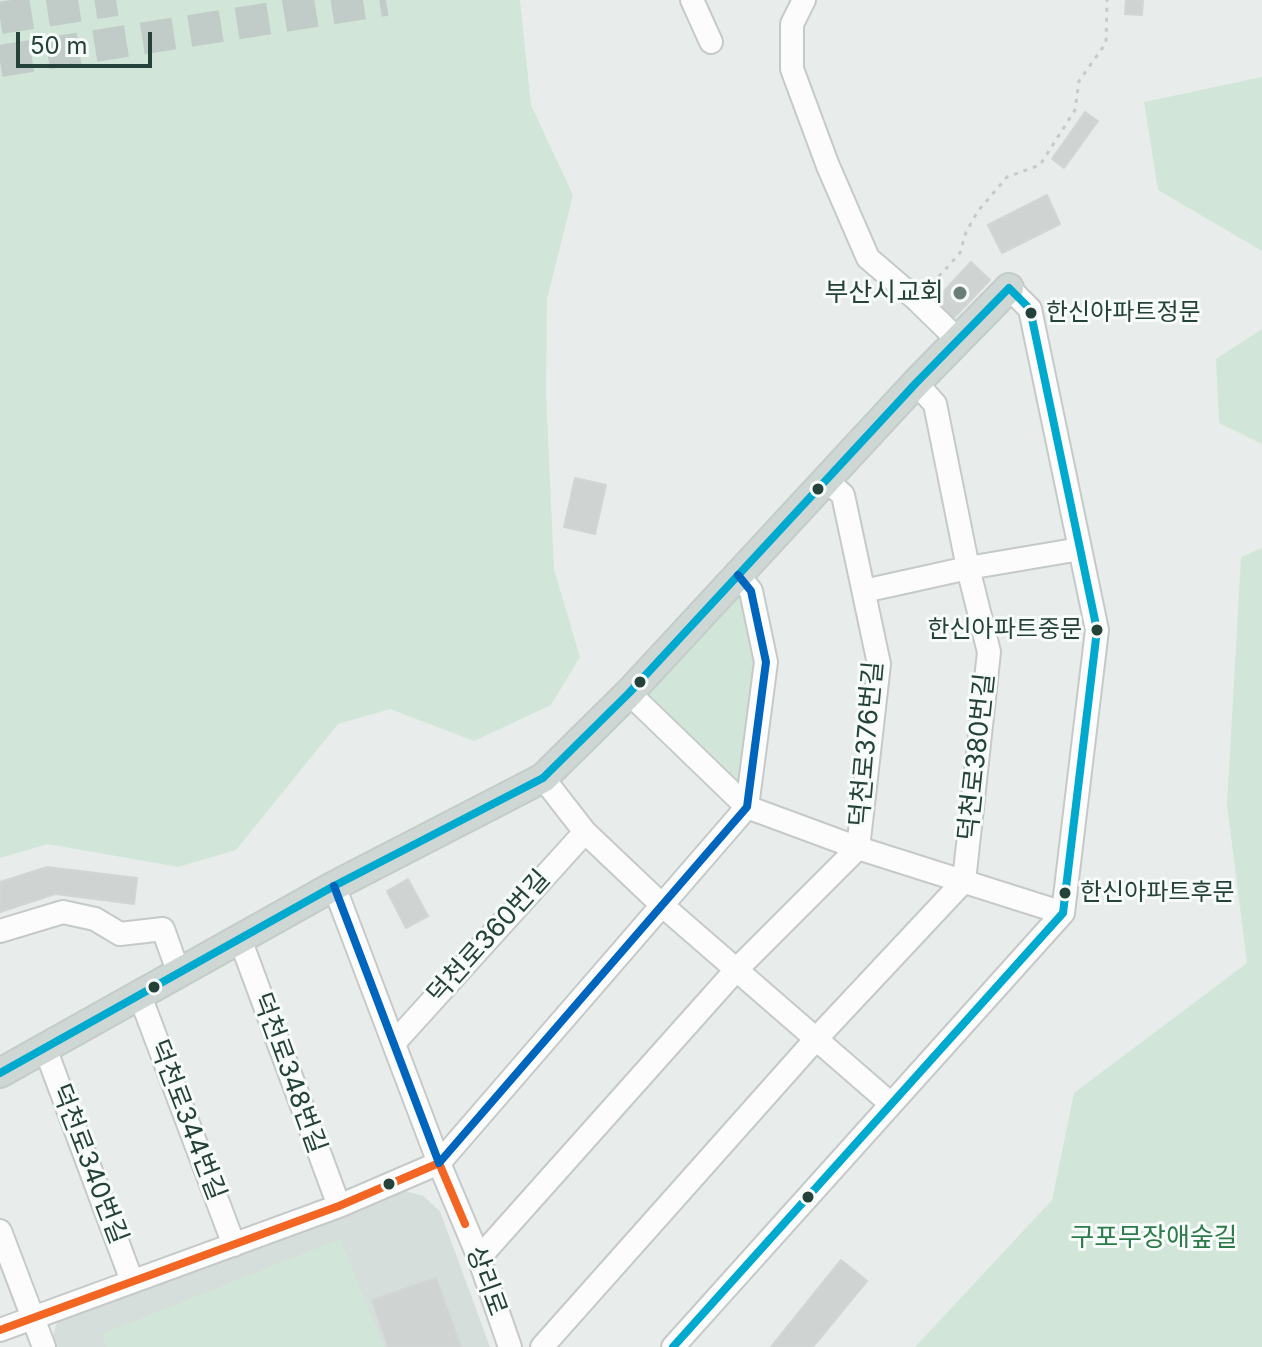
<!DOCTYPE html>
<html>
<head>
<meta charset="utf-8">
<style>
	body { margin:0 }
	#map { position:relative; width:1262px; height:1347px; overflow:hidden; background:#e8edeb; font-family:Inter,sans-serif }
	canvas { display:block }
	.scale { position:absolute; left:16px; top:32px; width:136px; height:36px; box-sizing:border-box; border:4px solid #24423a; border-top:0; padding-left:10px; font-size:24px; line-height:28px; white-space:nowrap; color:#24423a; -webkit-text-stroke:6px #f7fbf9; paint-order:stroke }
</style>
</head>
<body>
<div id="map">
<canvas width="1262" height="1347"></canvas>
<div class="scale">50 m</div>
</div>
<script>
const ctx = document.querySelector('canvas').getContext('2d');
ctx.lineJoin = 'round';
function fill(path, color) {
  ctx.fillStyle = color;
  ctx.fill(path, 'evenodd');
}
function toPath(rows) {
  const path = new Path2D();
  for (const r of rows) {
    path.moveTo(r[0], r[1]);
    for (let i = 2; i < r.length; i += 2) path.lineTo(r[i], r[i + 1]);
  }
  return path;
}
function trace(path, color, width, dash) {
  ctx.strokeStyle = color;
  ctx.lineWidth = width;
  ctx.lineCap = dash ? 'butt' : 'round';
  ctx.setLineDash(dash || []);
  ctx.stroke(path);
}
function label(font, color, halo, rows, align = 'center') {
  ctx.font = font + ' Inter,"Noto Sans KR",sans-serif';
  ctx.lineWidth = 6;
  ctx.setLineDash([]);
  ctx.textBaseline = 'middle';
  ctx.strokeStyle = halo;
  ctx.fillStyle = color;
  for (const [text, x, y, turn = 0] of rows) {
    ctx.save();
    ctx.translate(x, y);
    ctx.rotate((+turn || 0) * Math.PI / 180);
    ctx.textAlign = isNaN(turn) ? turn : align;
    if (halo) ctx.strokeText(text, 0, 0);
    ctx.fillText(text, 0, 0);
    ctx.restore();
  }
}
fill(toPath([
	[402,1190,423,1196,440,1211,490,1347,55,1347,52,1339,57,1322]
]), '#d6dedb');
fill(toPath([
	[0,0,520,0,531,105,573,195,547,299,546,393,554,569,580,657,551,705,474,741,390,709,338,724,236,850,178,867,48,844,0,858],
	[1262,77,1262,251,1158,190,1144,102],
	[1262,329,1262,444,1219,423,1216,359],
	[1262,548,1262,1347,915,1347,1052,1200,1074,1093,1247,963,1227,805,1241,557],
	[738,582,763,663,746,797,636,692],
	[340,1239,384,1347,107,1347,102,1334]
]), '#d1e6d8');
const building = toPath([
	[1126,0,1143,0,1142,15,1125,14,1126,0],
	[1085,112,1098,121,1064,168,1052,159,1085,112],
	[1047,195,1060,224,1002,253,988,225,1047,195],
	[971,262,990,280,948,324,930,306,971,262],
	[575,478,606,485,595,534,564,527,575,478],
	[47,867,137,878,134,904,55,894,0,912,0,882,47,867],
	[408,879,428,916,406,928,387,891,408,879],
	[841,1260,867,1281,813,1347,771,1347,841,1260],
	[436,1278,461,1347,388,1347,372,1300,436,1278]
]);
fill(building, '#cfd4d2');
trace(building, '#d1d6d4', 2);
trace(toPath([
	[0,18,116,0],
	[0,61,386,0]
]), '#c1cbc8', 32, [32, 16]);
const minor = toPath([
	[692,0,711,42],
	[804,0,792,24,792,69,828,166,868,258,917,300,957,339],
	[864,591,968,568,1080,549],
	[629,693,747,807,858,848,1063,913],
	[543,778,585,832,663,906,891,1104],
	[334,886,439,1163,747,807,766,662,751,591,738,575],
	[0,931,63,912,95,919,120,934,163,929,179,974],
	[240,939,339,1206],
	[140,996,234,1245],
	[394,1043,585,832],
	[45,1048,132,1281],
	[0,1231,44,1347],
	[479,1258,736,970,858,848,879,664,843,495,826,480],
	[0,1330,339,1206,439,1163,479,1258,510,1347],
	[542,1347,816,1039,964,881,989,652,968,568,935,404,916,383],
	[673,1347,1063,913,1097,630,1030,309,1009,288]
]);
const major = toPath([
	[0,1073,334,886,543,778,629,693,916,383,1009,288]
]);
trace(minor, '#c5cac8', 26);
trace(major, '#c3ccc9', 32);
trace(toPath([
	[932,284,960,253,966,232,978,211,1007,177,1040,165,1075,110,1079,81,1106,43,1107,0]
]), '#c3ccca', 3, [4, 6]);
trace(minor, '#fcfcfc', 22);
trace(major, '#cfd7d5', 28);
trace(toPath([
	[0,1073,334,886,543,778,629,693,916,383,1009,288,1030,309,1097,630,1063,913,673,1347]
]), '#00a9ce', 8);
trace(toPath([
	[0,1330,339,1206,439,1163,465,1224]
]), '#f26522', 8);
trace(toPath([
	[334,886,439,1163,747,807,766,662,751,591,738,575]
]), '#0065bd', 8);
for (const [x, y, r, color] of [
	[960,293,8,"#697e78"],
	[1031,313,7,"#24423a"],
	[818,489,7,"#24423a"],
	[1097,630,7,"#24423a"],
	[640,682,7,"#24423a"],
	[1065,893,7,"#24423a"],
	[154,987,7,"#24423a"],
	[389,1184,7,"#24423a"],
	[808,1197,7,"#24423a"]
]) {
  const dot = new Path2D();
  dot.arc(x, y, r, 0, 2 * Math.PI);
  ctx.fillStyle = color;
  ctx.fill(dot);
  trace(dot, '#f7fbf9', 3);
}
label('24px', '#24423a', '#f7fbf9', [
	["한신아파트정문",1046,313],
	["한신아파트중문",1082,630,"right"],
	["한신아파트후문",1080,893]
], 'left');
label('26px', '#24423a', '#f7fbf9', [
	["부산시교회",944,293]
], 'right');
label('26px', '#24423a', '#f7fbf9', [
	["덕천로376번길",867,744,-85],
	["덕천로380번길",977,757,-84],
	["덕천로360번길",489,937,-48],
	["덕천로348번길",289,1073,70],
	["덕천로344번길",187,1120,69],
	["덕천로340번길",89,1164,69],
	["상리로",486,1281,70]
]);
label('26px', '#2d7a4b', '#f7fbf9', [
	["구포무장애숲길",1154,1238]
]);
</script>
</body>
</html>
